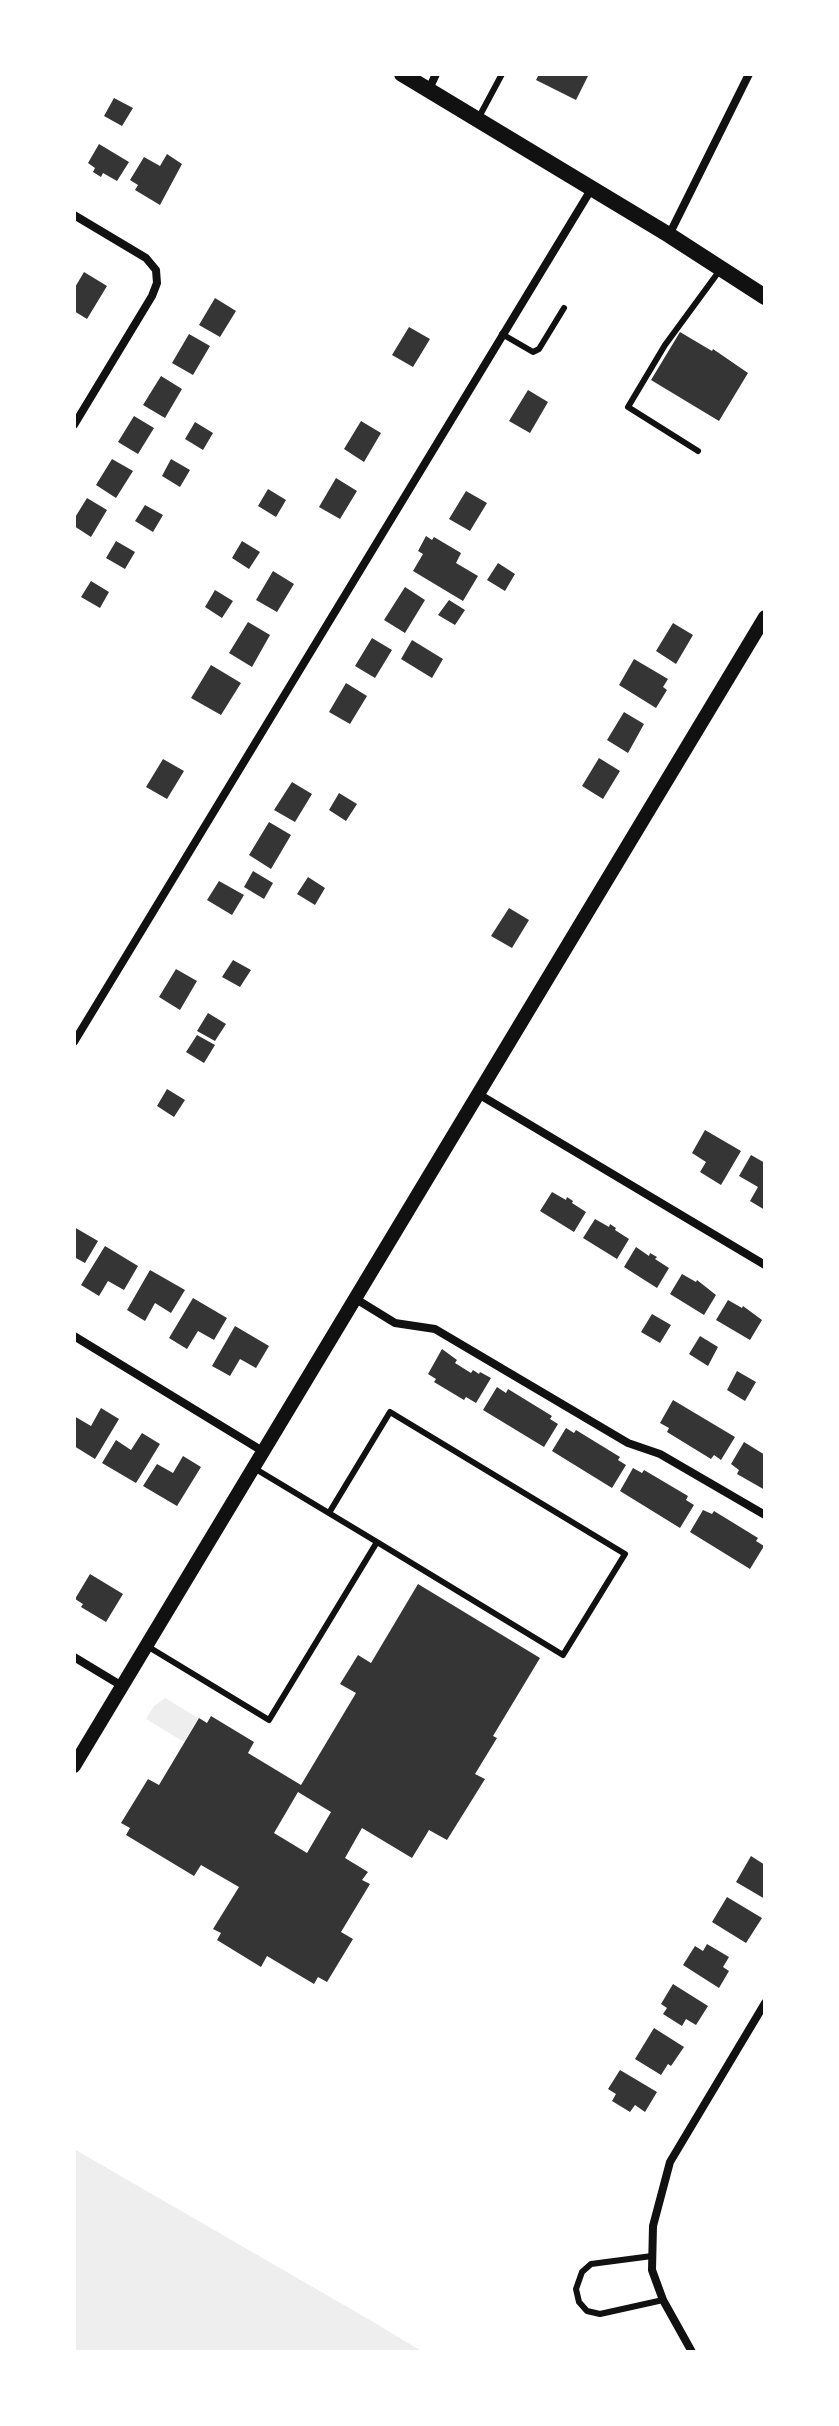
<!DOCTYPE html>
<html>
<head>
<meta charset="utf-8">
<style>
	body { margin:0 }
	#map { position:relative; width:839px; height:2426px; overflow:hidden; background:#fff; font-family:"Open Sans",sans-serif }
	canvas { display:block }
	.frame { position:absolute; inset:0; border:76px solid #fff; pointer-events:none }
</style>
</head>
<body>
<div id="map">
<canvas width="839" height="2426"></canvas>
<div class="frame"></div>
</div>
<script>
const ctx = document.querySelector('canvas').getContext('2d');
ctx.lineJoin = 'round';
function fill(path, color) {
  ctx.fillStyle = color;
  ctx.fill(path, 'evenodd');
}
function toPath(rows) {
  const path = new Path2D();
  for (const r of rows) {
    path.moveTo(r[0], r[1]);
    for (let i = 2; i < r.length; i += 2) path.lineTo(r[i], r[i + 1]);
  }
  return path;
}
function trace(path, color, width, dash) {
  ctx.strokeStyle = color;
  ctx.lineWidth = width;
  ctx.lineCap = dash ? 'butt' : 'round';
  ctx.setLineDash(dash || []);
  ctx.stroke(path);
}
fill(toPath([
	[165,1698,198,1718,184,1742,146,1719,154,1706],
	[74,2149,375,2323,423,2352,74,2352]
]), '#eee');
fill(toPath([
	[539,74,589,74,576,100,536,80],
	[114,98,133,108,122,126,104,116],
	[99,144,129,162,117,181,103,173,101,177,93,172,95,168,88,163],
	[167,154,182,164,160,205,135,190,138,185,130,180,144,157,160,166],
	[84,272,107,286,87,319,74,311,74,289],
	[215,298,236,311,220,337,199,325],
	[409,327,430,339,413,367,392,355],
	[680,332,712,351,713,349,748,373,719,421,651,380],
	[189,334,210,346,193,375,172,363],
	[161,376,182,389,165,418,143,405],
	[528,390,548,402,530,433,509,421],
	[134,416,154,428,138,454,118,442],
	[361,421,381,433,364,462,344,449],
	[195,422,213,433,203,450,185,439],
	[112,459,133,471,116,498,96,485],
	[171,459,190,470,180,487,162,476],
	[336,478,357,491,340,519,319,507],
	[268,489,286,500,276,517,258,506],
	[466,491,487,503,470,531,449,519],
	[87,498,107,510,91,537,74,526,74,519],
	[145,505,163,515,153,532,135,521],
	[426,536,432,540,434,537,461,553,456,563,478,576,463,601,413,571,423,554,418,551],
	[116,541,135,552,125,569,106,558],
	[242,541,260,552,249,569,232,558],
	[498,563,515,574,505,591,487,580],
	[273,571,294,584,277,612,256,600],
	[91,581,109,592,100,608,81,597],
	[405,587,425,600,405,633,384,620],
	[215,590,233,601,222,618,205,607],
	[449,600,465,610,455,625,438,615],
	[248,622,270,635,252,667,229,653],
	[673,623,693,635,676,664,656,651],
	[372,638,392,650,375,678,355,666],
	[412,640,443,659,432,678,401,659],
	[634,659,668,679,663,687,667,690,656,708,619,685],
	[211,665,241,683,221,715,191,698],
	[346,683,367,696,350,724,329,712],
	[624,712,644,724,628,753,607,740],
	[599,758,620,771,603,799,582,786],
	[163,759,184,771,167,799,146,787],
	[292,782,312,794,295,822,274,810],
	[339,793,357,804,346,821,329,810],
	[269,822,291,835,271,869,249,855],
	[253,871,273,883,264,899,244,887],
	[308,877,325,888,315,905,297,894],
	[219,881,244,895,232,915,207,900],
	[509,908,529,920,512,948,491,936],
	[233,960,251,970,240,987,222,977],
	[176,969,197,981,180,1010,159,997],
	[208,1013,226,1024,215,1041,197,1031],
	[197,1035,215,1045,204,1063,186,1052],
	[167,1089,185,1100,174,1117,157,1106],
	[705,1130,741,1151,721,1185,700,1172,706,1162,692,1153],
	[751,1155,765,1163,765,1210,750,1201,758,1187,739,1176],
	[552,1192,566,1200,567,1197,573,1201,572,1203,586,1212,574,1232,540,1211],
	[595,1219,609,1227,610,1224,616,1228,615,1230,629,1239,617,1259,583,1238],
	[74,1227,98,1241,85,1263,74,1257],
	[105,1246,138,1266,124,1290,108,1281,99,1296,81,1285],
	[636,1247,649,1256,650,1253,657,1257,655,1259,669,1268,657,1288,624,1267],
	[150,1270,185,1290,171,1313,155,1303,145,1321,127,1310],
	[682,1274,696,1282,697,1280,716,1295,704,1315,670,1294],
	[193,1298,227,1318,214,1340,198,1331,187,1349,169,1338],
	[728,1300,742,1308,743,1306,762,1320,750,1340,716,1320],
	[652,1314,671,1325,660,1343,641,1332],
	[235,1326,269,1346,256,1368,240,1359,230,1376,212,1366],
	[700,1336,718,1347,708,1366,689,1354],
	[442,1349,457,1360,455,1363,471,1373,473,1370,479,1374,480,1372,491,1378,476,1403,466,1397,464,1400,434,1382,436,1379,428,1374],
	[737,1371,756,1382,745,1401,727,1390],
	[497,1387,506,1393,508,1389,552,1416,550,1419,558,1424,544,1447,483,1410],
	[673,1400,735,1437,721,1460,714,1455,711,1459,667,1432,669,1428,660,1423],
	[101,1408,119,1419,95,1459,74,1446,74,1416,91,1426],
	[566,1428,574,1433,576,1430,620,1457,618,1460,626,1465,612,1488,552,1451],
	[142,1433,160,1444,136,1483,102,1463,116,1440,131,1450],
	[744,1442,765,1455,765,1490,737,1474,739,1470,731,1464],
	[183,1456,201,1467,177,1506,143,1486,157,1464,173,1473],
	[633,1468,642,1473,644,1470,688,1496,686,1500,694,1505,680,1528,620,1491],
	[703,1510,712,1514,714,1511,758,1538,756,1541,764,1546,750,1569,690,1532],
	[90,1574,123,1594,106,1622,81,1607,83,1604,75,1599],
	[418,1584,540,1658,493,1736,497,1738,475,1774,485,1779,447,1840,429,1830,412,1858,362,1828,345,1858,368,1872,362,1880,370,1884,341,1932,353,1939,327,1982,318,1977,314,1984,267,1956,261,1967,217,1940,221,1933,213,1929,239,1887,201,1865,194,1876,126,1835,130,1828,121,1823,148,1779,159,1785,199,1718,207,1723,211,1716,254,1742,248,1753,301,1785,356,1693,340,1684,358,1655,371,1663],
	[298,1792,331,1812,307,1853,274,1833],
	[751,1856,765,1865,765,1899,736,1882],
	[727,1897,762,1918,746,1943,712,1922],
	[707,1944,729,1957,723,1967,729,1971,719,1988,683,1965,695,1946,703,1951],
	[673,1984,708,2006,696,2025,686,2019,682,2026,663,2014,667,2008,661,2004],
	[654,2028,684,2047,671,2066,668,2064,661,2075,635,2059],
	[620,2070,657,2092,645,2112,635,2105,630,2112,612,2101,616,2094,608,2089]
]), '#353535');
trace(toPath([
	[479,117,502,74],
	[502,334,533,352,539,349,564,308],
	[698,451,628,407,665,345,720,270],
	[329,1513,390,1412,625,1554,563,1655,377,1542],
	[147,1646,269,1720,377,1542,254,1468],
	[652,2256,591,2264,582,2272,576,2289,579,2302,587,2311,600,2314,663,2300]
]), '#111', 6);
trace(toPath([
	[429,89,436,74],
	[74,215,146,258,156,270,157,283,152,296,74,425],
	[669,235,749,74],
	[74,1042,592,188],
	[480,1095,765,1265],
	[356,1299,395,1323,435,1329,628,1443,660,1454,765,1515],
	[74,1336,264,1452],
	[74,1657,122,1686],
	[692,2352,663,2300,652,2270,653,2226,670,2162,765,2003]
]), '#111', 8);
trace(toPath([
	[74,1766,765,617]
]), '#111', 14);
trace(toPath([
	[402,74,669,235,765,297]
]), '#111', 16);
</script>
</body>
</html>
